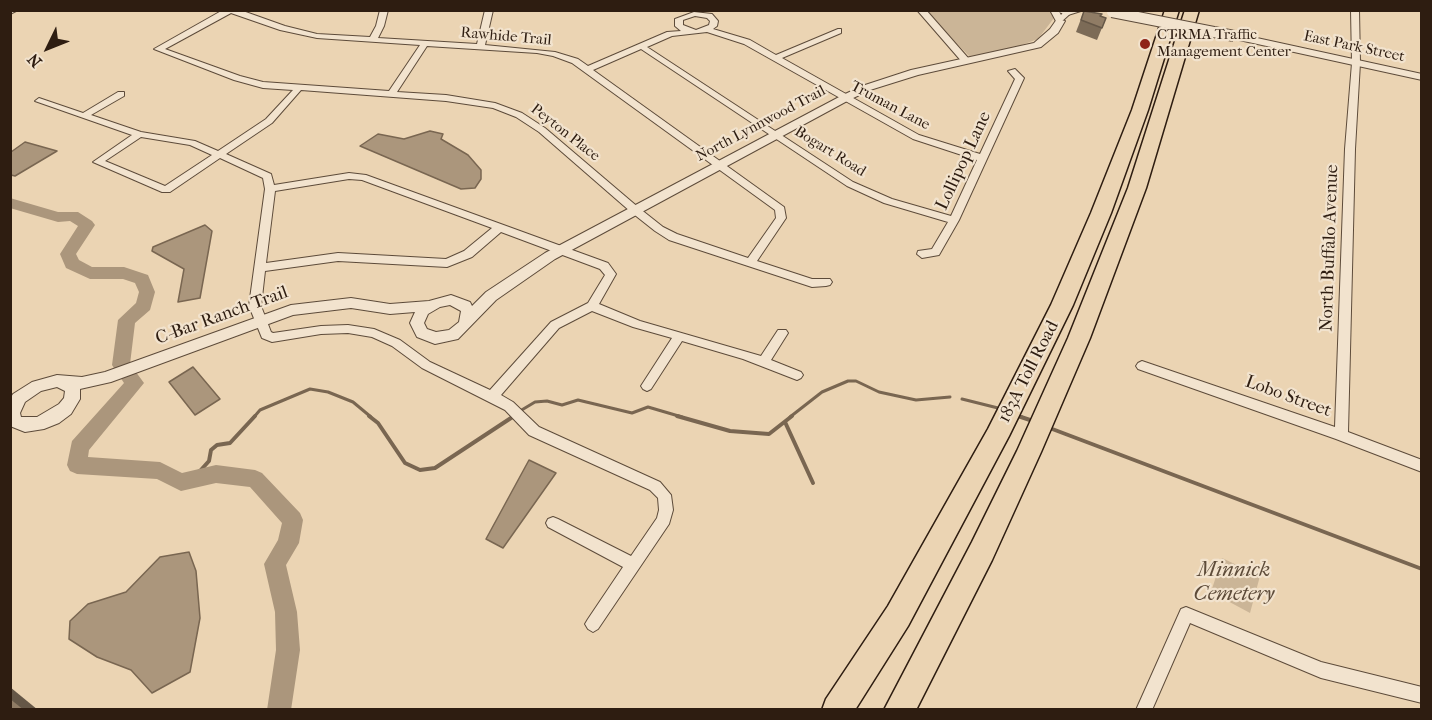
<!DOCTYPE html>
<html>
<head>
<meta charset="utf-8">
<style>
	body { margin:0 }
	#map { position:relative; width:1432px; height:720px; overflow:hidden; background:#ebd4b3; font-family:"IM FELL French Canon",serif }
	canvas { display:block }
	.frame { position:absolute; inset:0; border:12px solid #2e1d11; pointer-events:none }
	.north { position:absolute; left:18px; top:18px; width:60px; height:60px; -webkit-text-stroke:4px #f2e3ce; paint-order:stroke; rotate:227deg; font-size:16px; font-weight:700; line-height:24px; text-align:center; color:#2e1d11 }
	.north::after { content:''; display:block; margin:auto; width:21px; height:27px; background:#2e1d11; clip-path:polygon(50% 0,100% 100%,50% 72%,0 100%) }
</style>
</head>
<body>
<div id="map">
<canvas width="1432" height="720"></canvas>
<div class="frame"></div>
<div class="north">N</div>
</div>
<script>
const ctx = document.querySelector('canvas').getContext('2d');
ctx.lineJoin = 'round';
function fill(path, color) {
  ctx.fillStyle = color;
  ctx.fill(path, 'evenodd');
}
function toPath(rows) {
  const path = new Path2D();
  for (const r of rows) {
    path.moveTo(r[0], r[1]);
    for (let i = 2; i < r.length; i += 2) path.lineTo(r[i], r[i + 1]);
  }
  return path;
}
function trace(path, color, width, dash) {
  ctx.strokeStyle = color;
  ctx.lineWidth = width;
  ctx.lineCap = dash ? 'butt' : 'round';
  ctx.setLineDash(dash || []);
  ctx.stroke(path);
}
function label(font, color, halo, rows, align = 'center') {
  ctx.font = font + ' "IM FELL French Canon",serif';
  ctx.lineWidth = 4.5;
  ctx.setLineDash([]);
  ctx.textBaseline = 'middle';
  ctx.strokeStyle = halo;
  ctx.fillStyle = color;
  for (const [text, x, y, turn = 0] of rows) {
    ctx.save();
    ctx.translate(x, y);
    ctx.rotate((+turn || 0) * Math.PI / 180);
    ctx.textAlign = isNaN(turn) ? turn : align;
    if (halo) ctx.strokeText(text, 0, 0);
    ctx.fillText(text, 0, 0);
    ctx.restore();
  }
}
fill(toPath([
	[1049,10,1055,15,1054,18,1038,39,1008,50,970,57,925,11],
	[1222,558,1260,576,1250,613,1211,592]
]), '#cbb597');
const water = toPath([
	[430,131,443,134,441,139,468,155,481,170,481,179,475,188,461,189,360,146,378,134,404,139,430,131],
	[25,142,57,151,15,176,11,175,11,152,25,142],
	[205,225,212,231,200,298,178,302,184,269,152,251,153,247,205,225],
	[193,367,220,399,195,415,169,382,193,367],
	[529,460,556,473,503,548,486,539,529,460],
	[189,552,196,571,200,618,190,672,152,693,131,670,97,657,69,639,70,621,88,604,126,592,160,557,189,552]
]);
fill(water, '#ab967c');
trace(water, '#796651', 1.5);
trace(toPath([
	[962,399,1002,409],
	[520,411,535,402,547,401,562,405,578,400,632,413,648,407,682,417],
	[1017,415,1022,417],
	[254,417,260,410,310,389,328,392,353,402,371,417],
	[512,417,515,415],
	[790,417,822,392,848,381,856,381,879,392,916,400,950,397]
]), '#796651', 3);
trace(toPath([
	[369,416,378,423,405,463,420,470,435,468,514,416],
	[677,416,730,431,769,434,792,416],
	[1018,416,1033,421],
	[785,422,813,483],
	[1047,427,1422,569],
	[178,480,200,471,209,461,211,450,217,445,230,443,255,416]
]), '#796651', 4);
fill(toPath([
	[10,198,58,212,78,212,92,221,95,225,76,254,79,260,92,267,124,267,148,275,155,292,150,310,135,323,130,364,144,383,89,450,88,457,160,462,182,473,216,465,255,470,262,473,300,513,303,520,299,543,286,565,297,612,300,650,291,710,267,710,276,650,275,612,264,564,278,540,282,523,250,487,216,483,181,491,157,479,77,474,70,471,67,465,72,441,124,383,112,365,118,320,136,303,139,292,135,283,123,279,90,279,66,268,60,254,78,226,70,221,58,222,10,208,10,198]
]), '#ab967c');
const minor = toPath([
	[10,10,18,10,10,14,10,10],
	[223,10,240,10,285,26,317,34,370,37,376,26,380,10,388,10,384,26,378,38,477,44,485,10,493,10,485,45,555,52,578,59,588,66,667,32,681,31,675,26,675,19,694,12,712,14,718,21,717,26,713,29,750,40,776,55,838,29,841,29,841,33,782,58,919,135,980,154,1015,79,1008,71,1015,69,1024,78,959,220,939,255,922,258,917,254,918,251,932,249,948,222,884,203,847,186,641,49,593,70,784,207,786,218,757,261,812,279,830,279,832,282,830,285,826,286,812,287,669,240,655,231,631,212,539,132,516,117,493,108,446,101,301,90,272,123,226,154,271,174,274,185,349,173,366,175,608,263,616,274,599,304,640,321,761,356,778,330,786,330,788,333,771,360,801,372,803,375,801,378,797,380,743,359,682,341,651,389,647,391,643,389,641,386,672,338,633,327,592,311,559,328,501,395,513,402,539,427,660,482,671,495,673,510,669,524,598,629,593,632,588,629,585,624,588,619,623,567,548,527,546,523,548,519,553,517,558,519,631,556,657,518,659,510,658,498,650,490,529,435,505,410,422,368,392,346,372,337,348,333,321,334,272,342,262,338,249,306,265,189,263,178,220,158,170,192,162,192,93,162,132,135,35,101,39,98,83,113,118,92,124,92,124,96,91,115,141,132,195,141,218,151,266,119,293,90,263,88,234,80,154,49,223,10],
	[231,13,280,30,317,38,420,45,389,91,263,82,240,76,165,49,231,13],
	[695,16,707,18,710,21,709,25,696,30,683,25,683,20,695,16],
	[707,32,744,44,913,139,977,160,951,216,892,199,853,182,647,47,672,36,707,32],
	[427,46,537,53,553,56,572,63,775,210,776,218,748,258,677,234,663,227,639,208,545,128,522,113,495,103,446,95,397,92,427,46],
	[141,137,190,145,212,155,165,186,105,161,141,137],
	[349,179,362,180,492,228,464,251,446,259,338,253,266,263,275,191,349,179],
	[501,232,600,269,605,275,588,303,551,322,490,390,430,362,400,340,374,329,348,325,321,326,273,333,271,332,261,306,265,271,338,261,447,267,472,257,501,232],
	[917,10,926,10,969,59,969,63,963,63,917,10],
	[1050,10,1058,10,1061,15,1065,10,1072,12,1060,23,1057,23,1050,10],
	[1351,10,1359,10,1360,63,1355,149,1348,432,1422,460,1422,472,1336,439,1138,369,1136,366,1138,363,1142,361,1335,427,1345,149,1352,63,1351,10],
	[1186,607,1321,662,1422,687,1422,703,1321,678,1190,623,1152,710,1136,710,1181,609,1186,607]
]);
const tertiary = toPath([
	[1052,10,1084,10,1068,15,1052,10],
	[1057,19,1065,21,1058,33,1041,47,918,75,870,90,849,100,555,259,496,300,458,339,435,344,417,337,410,323,415,312,390,314,351,308,293,315,111,382,80,389,80,399,71,414,59,423,44,429,25,432,10,426,10,399,13,394,32,382,57,375,82,377,105,372,291,305,351,298,390,304,429,301,451,295,470,302,472,306,486,292,545,253,841,96,862,86,911,70,1034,43,1050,29,1057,19],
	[450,305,461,311,459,322,449,330,436,332,427,329,424,323,428,314,440,307,450,305],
	[57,387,65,391,64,398,59,404,37,417,21,417,20,413,25,402,41,391,57,387],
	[1234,33,1422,74,1422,80,1230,38,1230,34,1234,33]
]);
const motorway = toPath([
	[1165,10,1179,10,1148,110,1111,213,1073,305,1009,436,908,626,855,710,822,710,826,699,888,606,988,429,1051,305,1091,213,1132,110,1165,10],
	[1185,10,1199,10,1146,188,1090,338,1041,452,992,560,916,710,884,710,972,542,1017,451,1068,338,1128,188,1185,10]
]);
trace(minor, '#5d4b3a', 2);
trace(tertiary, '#5d4b3a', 2);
trace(motorway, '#2e1d11', 3);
fill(minor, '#f2e3ce');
fill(tertiary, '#f2e3ce');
fill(motorway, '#ebd4b3');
const tertiaryBridge = toPath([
	[1112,12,1234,36]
]);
trace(tertiaryBridge, '#5d4b3a', 12, []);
trace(tertiaryBridge, '#f2e3ce', 10);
fill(toPath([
	[1084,11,1106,18,1097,40,1076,32]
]), '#7c6b57');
fill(toPath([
	[10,687,38,710,25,710,10,698]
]), '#655747');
const building = toPath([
	[1084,11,1102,14,1100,16,1106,18,1102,28,1081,20,1084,11],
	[10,698,25,710,10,710,10,698]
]);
fill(building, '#907c65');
trace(building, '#655747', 1.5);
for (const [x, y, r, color] of [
	[1145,44,6,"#8f2418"]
]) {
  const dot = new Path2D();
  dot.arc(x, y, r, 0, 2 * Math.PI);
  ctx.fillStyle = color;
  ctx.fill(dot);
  trace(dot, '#f2e3ce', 2);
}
label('15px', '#2e1d11', '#f2e3ce', [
	["CTRMA Traffic",1157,35],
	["Management Center",1157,52]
], 'left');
label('15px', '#2e1d11', '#f2e3ce', [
	["Rawhide Trail",506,37,5],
	["East Park Street",1354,47,12],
	["Truman Lane",890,106,28],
	["North Lynnwood Trail",761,124,-28],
	["Peyton Place",565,133,38],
	["Bogart Road",830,152,32]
]);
label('18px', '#2e1d11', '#f2e3ce', [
	["Lollipop Lane",964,161,-65],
	["North Buffalo Avenue",1330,248,-88],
	["C-Bar Ranch Trail",222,316,-20],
	["183A Toll Road",1029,372,-63],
	["Lobo Street",1288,397,20]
]);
label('italic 21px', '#5d4b39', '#f2e3ce', [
	["Minnick",1234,571],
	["Cemetery",1234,595]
]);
</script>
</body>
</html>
